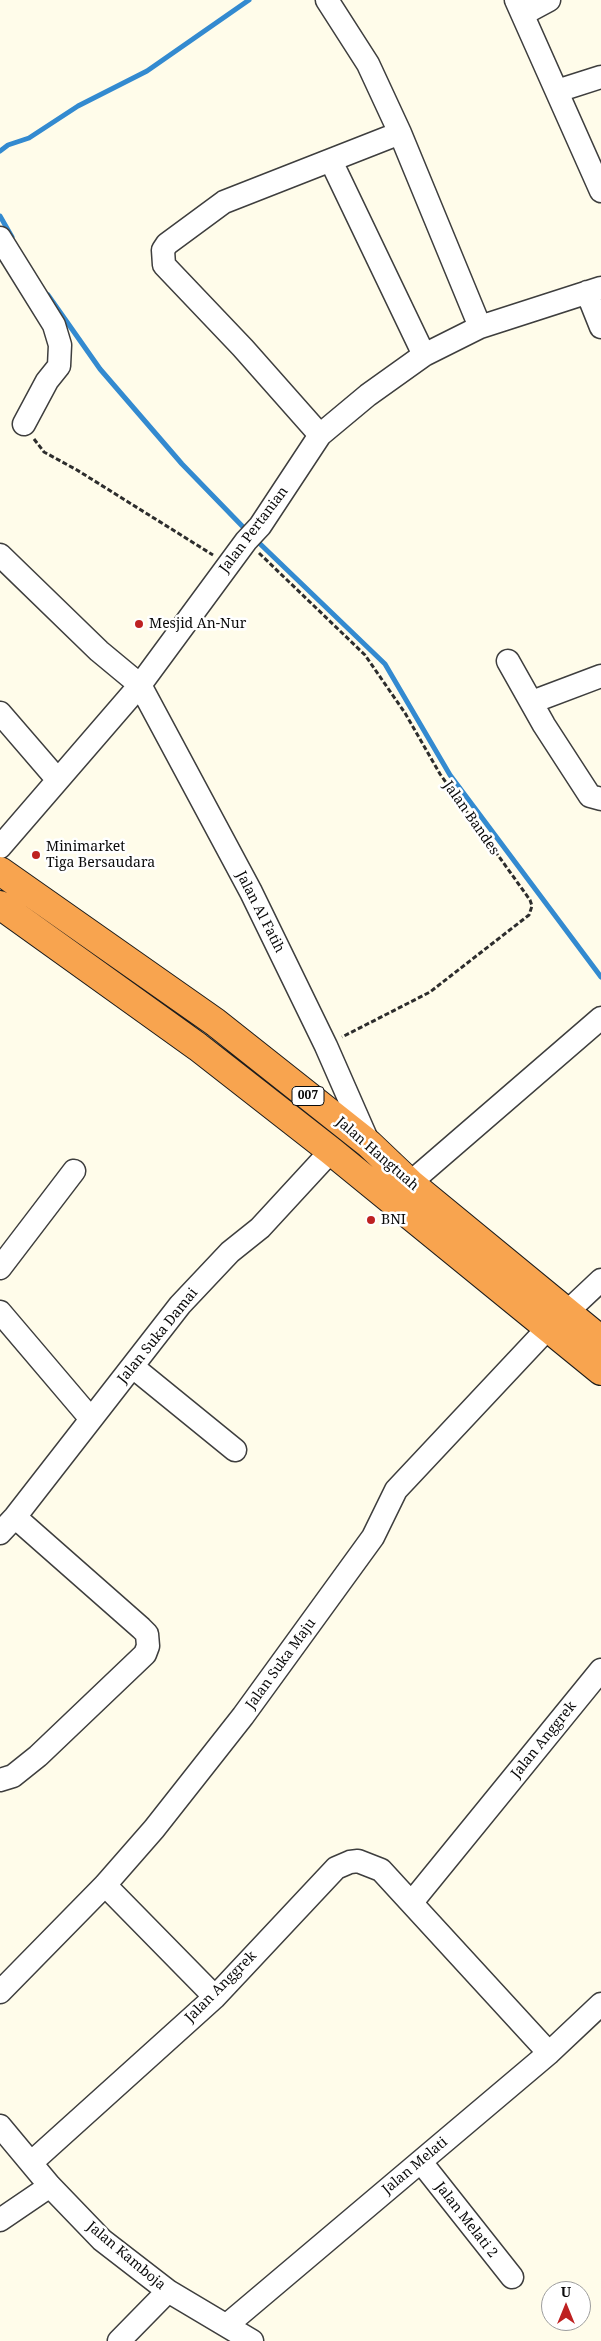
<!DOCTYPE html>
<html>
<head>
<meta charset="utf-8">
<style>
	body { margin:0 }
	#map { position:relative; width:601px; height:2341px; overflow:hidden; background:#fffcea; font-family:"Noto Serif",serif }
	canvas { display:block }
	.north { position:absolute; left:541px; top:2281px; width:50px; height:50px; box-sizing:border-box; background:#fff; border:1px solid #9d9d9d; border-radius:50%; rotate:0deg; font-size:14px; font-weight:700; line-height:20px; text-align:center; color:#0b0b0b }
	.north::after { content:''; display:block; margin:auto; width:18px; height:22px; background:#be2121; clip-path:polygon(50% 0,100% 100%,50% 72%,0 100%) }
</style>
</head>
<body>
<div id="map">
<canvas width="601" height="2341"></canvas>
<div class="north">U</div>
</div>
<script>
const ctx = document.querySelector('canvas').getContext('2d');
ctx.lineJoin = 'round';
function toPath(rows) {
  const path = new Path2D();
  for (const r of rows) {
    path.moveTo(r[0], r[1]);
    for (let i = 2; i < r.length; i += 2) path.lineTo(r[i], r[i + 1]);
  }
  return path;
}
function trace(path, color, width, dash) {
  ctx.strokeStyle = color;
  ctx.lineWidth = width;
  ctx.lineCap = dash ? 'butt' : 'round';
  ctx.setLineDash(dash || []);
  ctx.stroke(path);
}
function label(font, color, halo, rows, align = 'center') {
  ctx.font = font + ' "Noto Serif",serif';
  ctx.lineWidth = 5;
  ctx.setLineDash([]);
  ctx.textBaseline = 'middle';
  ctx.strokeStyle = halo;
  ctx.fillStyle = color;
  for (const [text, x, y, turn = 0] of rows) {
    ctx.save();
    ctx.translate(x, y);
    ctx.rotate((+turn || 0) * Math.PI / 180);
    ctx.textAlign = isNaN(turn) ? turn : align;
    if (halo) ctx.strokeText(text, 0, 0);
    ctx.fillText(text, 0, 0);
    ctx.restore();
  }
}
trace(toPath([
	[0,151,8,145,29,138,78,106,147,71,249,0],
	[0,216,12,237],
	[48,295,100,369,182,464,247,531],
	[255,539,385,664,450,775,601,977]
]), '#338ad0', 5);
const minor = toPath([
	[327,0,368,64,400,133,480,327],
	[516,0,601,191],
	[523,14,549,0],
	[557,91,601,77],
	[331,161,424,355],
	[0,238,54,325,60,345,59,366,47,381,24,424],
	[587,292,601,327],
	[320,435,243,348,164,265,163,250,167,244,224,202,400,133],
	[0,555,99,651,140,685,251,892,326,1046,369,1144],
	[508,661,544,725,590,796,601,799],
	[532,702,601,676],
	[0,713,57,779],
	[0,847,140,685,246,541,260,526,320,435,368,395,424,355,480,327,601,288],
	[410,1183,601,1018],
	[0,1268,74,1171],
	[0,1312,91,1419],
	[567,1312,601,1280],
	[133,1367,235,1450],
	[0,1533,15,1517,180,1305,230,1252,260,1228,331,1151],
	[0,1780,13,1776,38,1756,145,1654,148,1646,147,1634,141,1628,15,1517],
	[105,1885,215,1997],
	[412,1902,601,1670],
	[0,1992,105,1885,154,1829,243,1716,373,1537,396,1490,549,1327],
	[0,2126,50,2186,102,2240,168,2291,252,2341],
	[32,2162,215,1997,336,1868,350,1862,358,1861,381,1870,549,2053],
	[421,2162,512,2277],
	[0,2220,50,2186],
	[227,2325,549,2053,601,2004],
	[119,2341,168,2291]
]);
const highway = toPath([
	[0,871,215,1022,369,1144,410,1183,601,1340],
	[0,905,198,1047,331,1151,601,1371]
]);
trace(minor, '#3e3e3e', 25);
trace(highway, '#1c1c1c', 30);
trace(toPath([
	[34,439,44,452,77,470,213,555],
	[259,553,365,655,405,713,440,774,530,900,532,906,529,915,430,992,342,1037]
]), '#2d2d2d', 3, [5, 2.5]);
trace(minor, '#fff', 22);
trace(highway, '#f8a44f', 28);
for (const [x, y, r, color] of [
	[139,624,5,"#be2121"],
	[36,855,5,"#be2121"],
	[371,1220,5,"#be2121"]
]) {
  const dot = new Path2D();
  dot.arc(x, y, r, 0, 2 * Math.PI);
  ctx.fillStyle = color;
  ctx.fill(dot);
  trace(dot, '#fff', 2);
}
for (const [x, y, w] of [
	[308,1096,32]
]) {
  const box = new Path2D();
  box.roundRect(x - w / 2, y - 9.5, w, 19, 4);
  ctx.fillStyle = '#fff';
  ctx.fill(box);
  trace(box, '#0b0b0b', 1);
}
label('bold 12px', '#0b0b0b', null, [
	["007",308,1096]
]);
label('14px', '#0b0b0b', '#fff', [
	["Jalan Pertanian",254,530,-53],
	["Jalan Bandes",471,818,55],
	["Jalan Al Fatih",260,912,63],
	["Jalan Hangtuah",377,1154,41],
	["Jalan Suka Damai",158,1336,-51],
	["Jalan Suka Maju",281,1664,-54],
	["Jalan Anggrek",544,1740,-51],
	["Jalan Anggrek",221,1987,-45],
	["Jalan Melati",415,2166,-40],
	["Jalan Melati 2",466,2220,52],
	["Jalan Kamboja",126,2256,40]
]);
label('14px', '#0b0b0b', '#fff', [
	["Mesjid An-Nur",149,624],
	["Minimarket",46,847],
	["Tiga Bersaudara",46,863],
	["BNI",381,1220]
], 'left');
</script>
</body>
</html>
